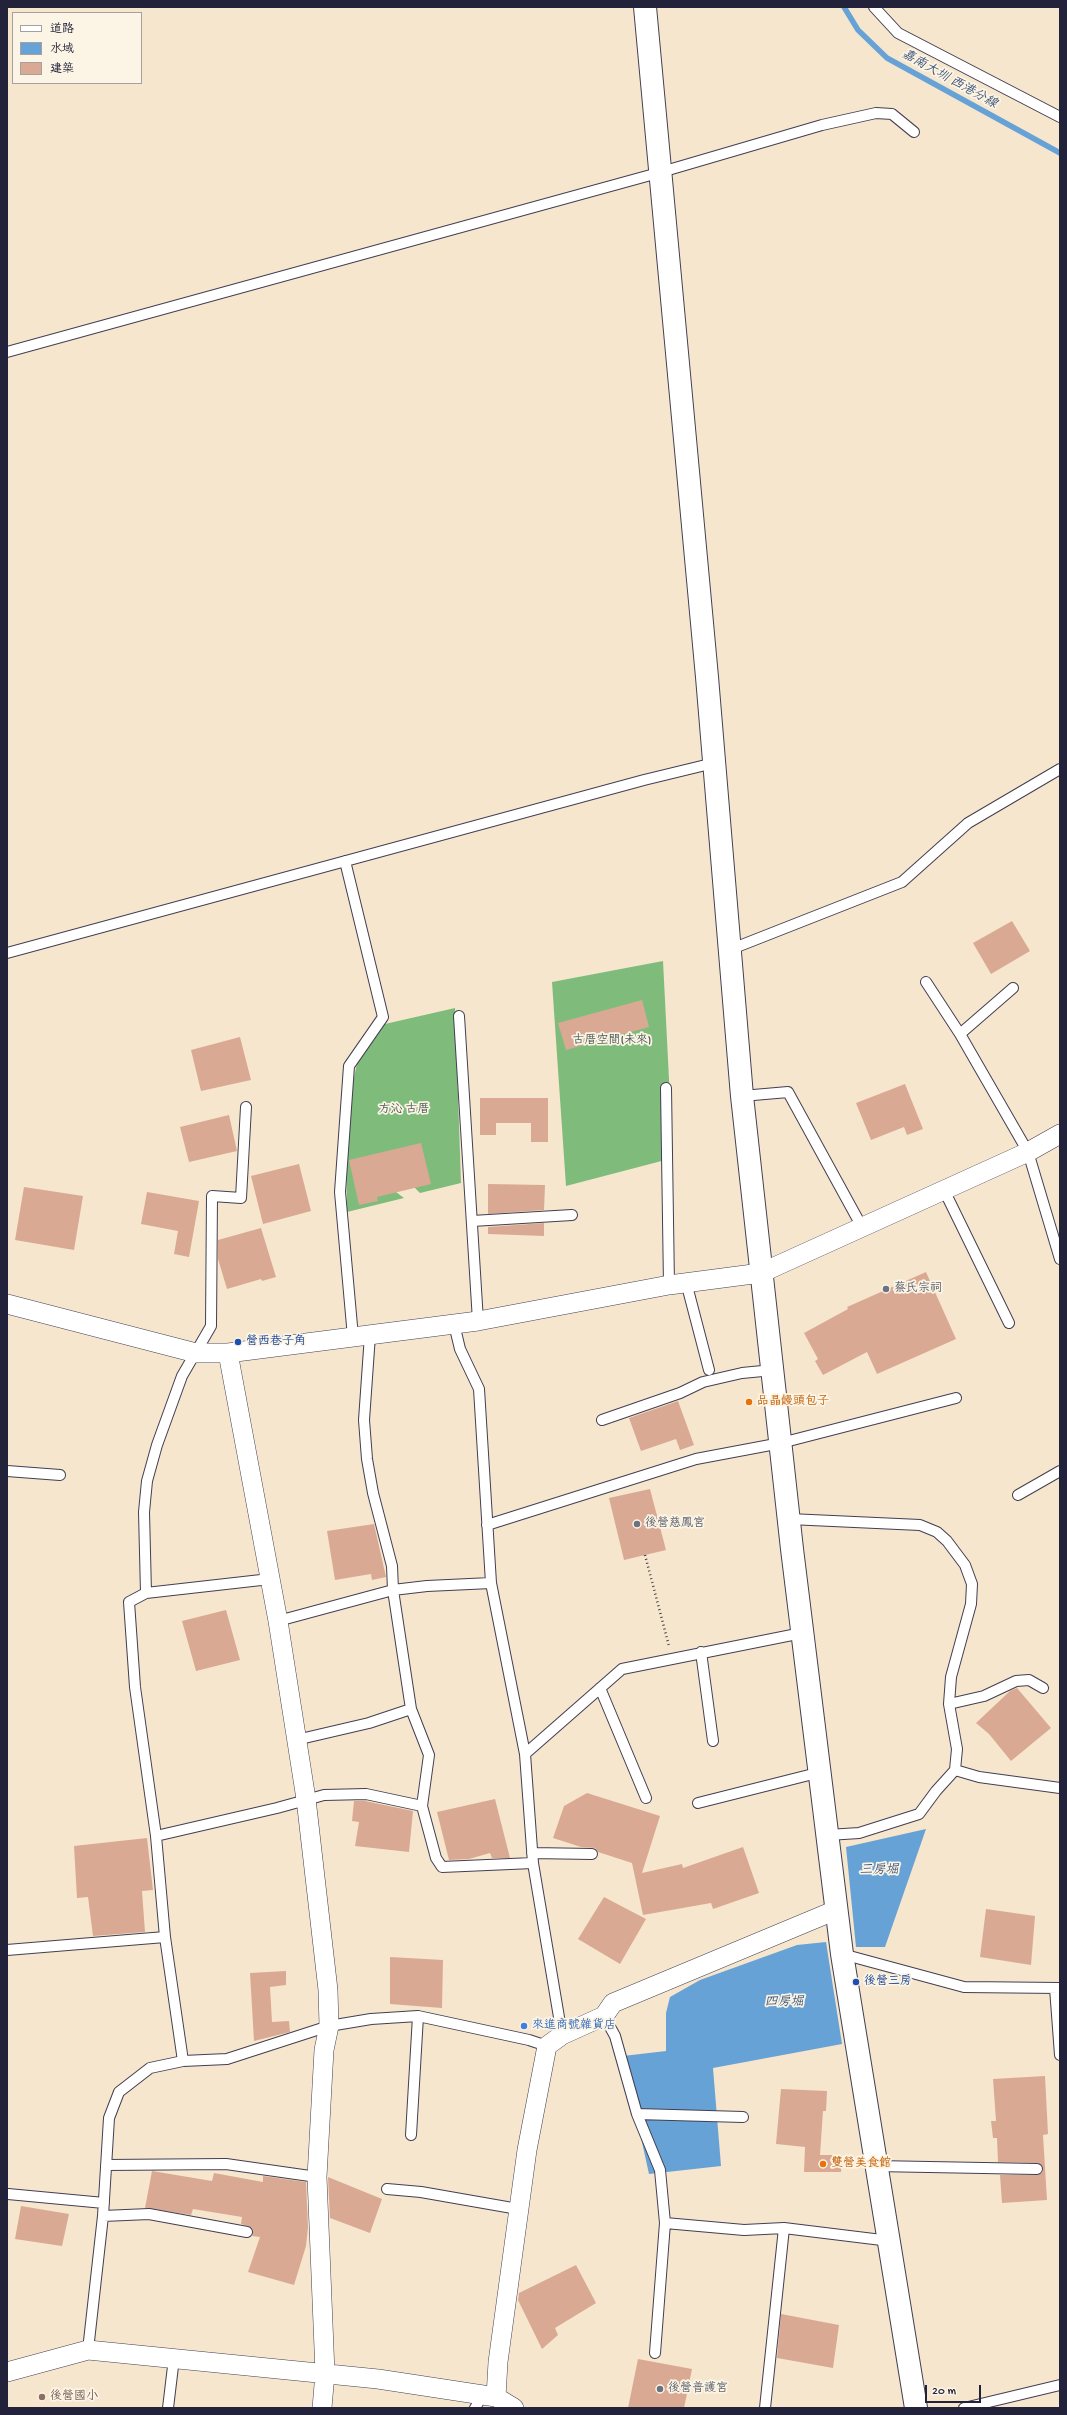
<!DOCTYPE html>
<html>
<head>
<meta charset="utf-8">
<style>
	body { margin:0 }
	#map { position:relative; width:1067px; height:2415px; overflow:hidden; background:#f6e6cd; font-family:"Gochi Hand","LXGW WenKai TC",sans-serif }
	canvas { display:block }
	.frame { position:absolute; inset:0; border:8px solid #22223b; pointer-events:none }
	.legend { position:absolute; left:12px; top:12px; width:130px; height:72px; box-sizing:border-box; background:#fcf5e5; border:1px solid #a5a1a1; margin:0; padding:5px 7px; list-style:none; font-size:12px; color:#22223b }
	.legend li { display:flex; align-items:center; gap:8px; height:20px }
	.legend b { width:20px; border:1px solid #a5a1a1 }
	.scale { position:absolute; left:925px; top:2385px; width:56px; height:18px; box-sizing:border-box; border:2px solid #22223b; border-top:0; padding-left:5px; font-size:12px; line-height:14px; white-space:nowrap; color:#22223b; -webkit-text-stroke:3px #fcf5e5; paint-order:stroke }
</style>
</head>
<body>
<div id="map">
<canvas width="1067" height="2415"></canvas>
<div class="frame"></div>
<ul class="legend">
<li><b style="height:5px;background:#fff"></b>道路</li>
<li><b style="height:11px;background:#67a2d7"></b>水域</li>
<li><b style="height:11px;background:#daa994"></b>建築</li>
</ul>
<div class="scale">20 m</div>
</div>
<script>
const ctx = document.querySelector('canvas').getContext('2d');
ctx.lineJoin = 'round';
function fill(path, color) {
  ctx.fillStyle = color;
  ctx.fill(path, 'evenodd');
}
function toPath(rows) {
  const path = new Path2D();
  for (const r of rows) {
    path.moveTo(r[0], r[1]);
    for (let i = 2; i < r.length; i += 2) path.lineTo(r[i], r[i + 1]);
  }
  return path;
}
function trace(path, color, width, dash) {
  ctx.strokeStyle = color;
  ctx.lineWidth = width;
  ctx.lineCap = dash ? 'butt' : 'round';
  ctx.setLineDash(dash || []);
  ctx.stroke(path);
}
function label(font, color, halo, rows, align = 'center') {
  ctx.font = font + ' "Gochi Hand","LXGW WenKai TC",sans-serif';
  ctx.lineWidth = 3.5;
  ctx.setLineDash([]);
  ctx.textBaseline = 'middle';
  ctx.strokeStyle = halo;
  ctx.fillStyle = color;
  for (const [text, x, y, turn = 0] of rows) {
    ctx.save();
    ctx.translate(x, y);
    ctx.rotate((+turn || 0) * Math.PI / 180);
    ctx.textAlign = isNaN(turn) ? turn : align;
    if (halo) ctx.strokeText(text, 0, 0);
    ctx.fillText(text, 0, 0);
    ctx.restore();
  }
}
fill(toPath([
	[663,961,673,1158,566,1186,552,982],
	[455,1008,461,1183,420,1193,415,1188,410,1168,396,1192,404,1198,347,1212,346,1151,350,1094,357,1064,385,1024]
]), '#7fbc7b');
fill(toPath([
	[926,1829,885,1947,856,1947,846,1847],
	[826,1942,842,2044,713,2068,721,2166,649,2174,623,2056,666,2051,666,2013,670,1997,700,1980,797,1945]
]), '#67a2d7');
trace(toPath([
	[844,7,858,30,887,58,1060,153]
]), '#67a2d7', 5.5);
fill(toPath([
	[1012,921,1030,951,991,974,973,943],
	[642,1000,649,1027,566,1050,558,1023],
	[240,1037,251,1080,201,1091,191,1050],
	[905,1084,923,1129,907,1135,904,1127,871,1140,856,1103],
	[480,1098,548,1098,548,1142,531,1142,531,1123,496,1123,496,1135,480,1135],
	[229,1115,237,1151,189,1162,180,1127],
	[421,1143,431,1184,377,1197,378,1201,359,1205,349,1160],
	[299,1164,311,1211,263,1224,251,1176],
	[488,1184,545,1185,544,1210,488,1214],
	[24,1187,83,1196,74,1250,15,1240],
	[147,1192,199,1201,189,1257,174,1254,178,1231,141,1224],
	[544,1223,544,1236,488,1234,488,1227],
	[261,1228,276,1277,262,1281,261,1279,227,1289,218,1259,218,1240],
	[926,1272,956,1339,877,1374,867,1352,823,1375,815,1361,818,1359,804,1333,848,1309,847,1307],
	[678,1401,694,1445,680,1450,676,1439,641,1451,629,1418],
	[650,1489,666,1550,624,1560,609,1498],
	[374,1524,386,1577,372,1580,371,1574,335,1580,327,1531],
	[226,1610,240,1660,196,1671,182,1621],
	[1017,1688,1051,1728,1011,1761,989,1734,976,1723,1010,1691],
	[587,1793,660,1816,642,1873,682,1864,683,1868,743,1847,759,1893,713,1909,711,1903,643,1915,632,1863,598,1852,595,1848,581,1847,553,1838,564,1806],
	[495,1799,510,1858,492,1858,490,1853,469,1859,449,1860,437,1812],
	[354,1801,365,1801,413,1811,409,1852,355,1846,359,1822,352,1821],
	[147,1838,153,1890,142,1891,145,1932,93,1936,88,1897,77,1898,74,1846],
	[604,1897,646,1919,620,1964,578,1939],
	[986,1909,1035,1916,1031,1965,980,1957],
	[390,1957,443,1960,442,2008,390,2004],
	[286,1971,286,1985,270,1987,272,2022,289,2021,290,2032,254,2041,250,1973],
	[1045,2076,1048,2134,1043,2135,1047,2200,1002,2203,1000,2175,1037,2175,1042,2173,1043,2169,1038,2163,998,2162,997,2138,993,2138,991,2121,996,2121,993,2079],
	[781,2089,827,2091,826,2111,823,2111,820,2155,842,2155,841,2172,804,2172,805,2147,776,2144],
	[152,2171,212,2181,214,2173,263,2182,263,2176,306,2182,308,2227,306,2246,294,2285,248,2272,260,2237,252,2236,253,2230,251,2227,241,2224,242,2217,193,2209,191,2215,145,2208],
	[328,2177,382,2199,370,2233,330,2218],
	[21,2206,69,2214,62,2246,15,2239],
	[576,2265,596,2303,555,2328,558,2335,542,2349,518,2300,519,2293],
	[781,2314,839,2325,833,2368,777,2358],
	[638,2359,692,2369,684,2408,628,2408]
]), '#daa994');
const service = toPath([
	[874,7,898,33,1060,117],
	[7,352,658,173,822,125,876,113,892,114,914,132],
	[345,861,383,1017,349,1066,340,1192,353,1337],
	[729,950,902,882,968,823,1060,769],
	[7,953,644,780,714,763],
	[926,982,960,1034,1028,1152,1060,1259],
	[459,1016,478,1321],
	[960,1034,1013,988],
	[666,1088,669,1285],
	[742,1096,788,1092,862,1227],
	[944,1190,1009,1323],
	[472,1221,572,1215],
	[686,1282,709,1370],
	[454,1324,460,1349,479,1389,491,1583,525,1754,533,1863,562,2035],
	[370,1335,364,1420,367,1459,373,1493,392,1566,393,1590,411,1709,429,1755,422,1806,436,1858,442,1867,533,1863],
	[602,1420,680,1393,703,1382,742,1373,773,1370],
	[7,1471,60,1475],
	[1018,1495,1060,1471],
	[789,1519,920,1525,937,1532,947,1541,965,1565,972,1584,971,1604,951,1677,949,1704,957,1749,955,1770],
	[487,1525,696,1459,781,1443,956,1398],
	[146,1593,270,1579],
	[278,1621,393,1590,427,1586,491,1583],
	[701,1652,713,1741],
	[600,1688,646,1798],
	[949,1704,984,1696,1016,1681,1029,1680,1043,1688],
	[296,1740,369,1723,411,1709],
	[525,1754,622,1669,802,1633],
	[698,1803,821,1772],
	[828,1835,859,1833,919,1814,936,1791,955,1770,979,1777,1060,1788],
	[156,1836,277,1808,324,1795,366,1794,422,1806],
	[532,1853,592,1854],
	[7,1950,165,1937],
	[842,1954,964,1987,1060,1988],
	[1055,1988,1060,2055],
	[604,2016,615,2036,637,2114,660,2170,665,2223,655,2353],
	[183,2061,165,1937,156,1836,135,1687,129,1602,146,1593,144,1512,147,1481,157,1445,182,1376,211,1326,212,1196,241,1198,246,1107],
	[637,2114,743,2117],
	[411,2135,418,2016],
	[106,2165,226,2164,317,2177],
	[875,2166,1037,2169],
	[387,2189,421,2192,518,2209],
	[8,2194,104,2203],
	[103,2216,149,2214,247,2232],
	[665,2223,744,2230,784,2228,890,2241],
	[88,2350,103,2216,109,2118,119,2092,150,2068,183,2061,227,2059,329,2026,371,2019,418,2016,529,2040,547,2046],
	[168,2408,174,2358],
	[475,2408,484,2393],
	[765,2408,784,2228],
	[964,2408,1060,2385]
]);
const minor = toPath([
	[7,1304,196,1353,228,1353,478,1321,669,1285,761,1273,1028,1152,1060,1134],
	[228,1353,278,1621,306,1799,328,1990,329,2026,324,2050,317,2177,325,2373,322,2408],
	[7,2372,88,2350,378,2379,496,2397,514,2408],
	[496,2397,498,2362,527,2150,547,2046,562,2035,604,2016,613,2003,836,1910]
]);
const tertiary = toPath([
	[645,7,707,677,742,1096,792,1549,842,1954,916,2408]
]);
trace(service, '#423f51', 12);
trace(minor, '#423f51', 20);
trace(tertiary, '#423f51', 24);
trace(toPath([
	[645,1555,669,1646]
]), '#423f51', 2.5, [1, 3]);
trace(service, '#fff', 10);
trace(minor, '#fff', 19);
trace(tertiary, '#fff', 22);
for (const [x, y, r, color] of [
	[886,1289,4,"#6b7280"],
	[238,1342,4,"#1a4fb4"],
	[749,1402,4,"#e8710a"],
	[637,1524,4,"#6b7280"],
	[856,1982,4,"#1a4fb4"],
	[524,2026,4,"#3f7fe0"],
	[823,2164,4,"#e8710a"],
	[660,2389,4,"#6b7280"],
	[42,2397,4,"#8d6e63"]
]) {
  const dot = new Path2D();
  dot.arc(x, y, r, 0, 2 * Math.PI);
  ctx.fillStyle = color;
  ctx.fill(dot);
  trace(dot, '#fcf5e5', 1.5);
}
label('12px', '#485a55', '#fcf5e5', [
	["古厝空間(未來)",612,1041],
	["方沁 古厝",404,1110]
]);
label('12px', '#5b616d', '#fcf5e5', [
	["蔡氏宗祠",894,1289],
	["後營慈鳳宮",645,1524],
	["後營普護宮",668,2389]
], 'left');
label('12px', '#164399', '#fcf5e5', [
	["營西巷子角",246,1342],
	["後營三房",864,1982]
], 'left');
label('12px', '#c56008', '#fcf5e5', [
	["品晶饅頭包子",757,1402],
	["雙營美食館",831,2164]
], 'left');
label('12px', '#366cbe', '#fcf5e5', [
	["來進商號雜貨店",532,2026]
], 'left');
label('12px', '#785e54', '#fcf5e5', [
	["後營國小",50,2397]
], 'left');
label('italic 13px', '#3e5579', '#fcf5e5', [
	["嘉南大圳 西港分線",949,80,29],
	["三房堀",879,1871],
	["四房堀",784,2003]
]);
</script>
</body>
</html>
